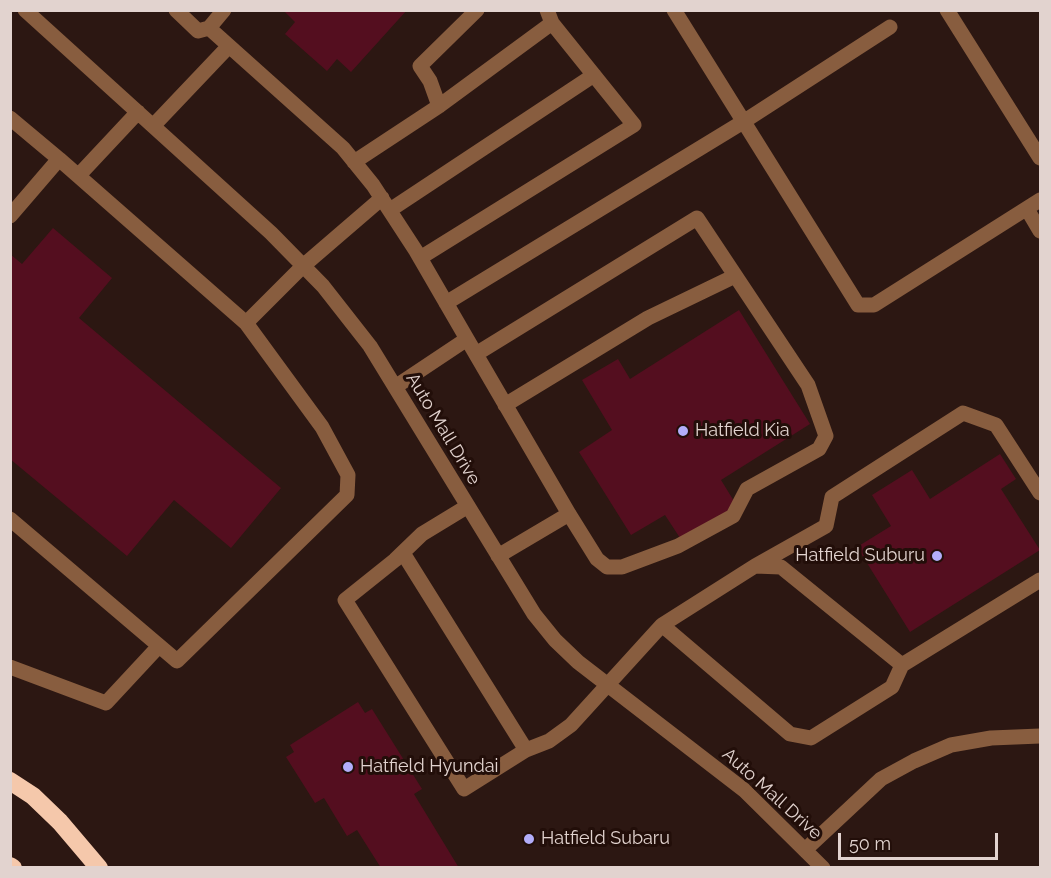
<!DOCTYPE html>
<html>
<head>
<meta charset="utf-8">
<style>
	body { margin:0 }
	#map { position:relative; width:1051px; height:878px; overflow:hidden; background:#2c1712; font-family:Raleway,sans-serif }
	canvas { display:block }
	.frame { position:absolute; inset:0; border:12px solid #e2d3cf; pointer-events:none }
	.scale { position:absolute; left:838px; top:833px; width:160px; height:27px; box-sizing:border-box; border:3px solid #e2d3cf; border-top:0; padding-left:8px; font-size:18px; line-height:21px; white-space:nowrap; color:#e2d3cf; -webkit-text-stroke:4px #220e09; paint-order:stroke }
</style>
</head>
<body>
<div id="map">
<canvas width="1051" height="878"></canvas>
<div class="frame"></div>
<div class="scale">50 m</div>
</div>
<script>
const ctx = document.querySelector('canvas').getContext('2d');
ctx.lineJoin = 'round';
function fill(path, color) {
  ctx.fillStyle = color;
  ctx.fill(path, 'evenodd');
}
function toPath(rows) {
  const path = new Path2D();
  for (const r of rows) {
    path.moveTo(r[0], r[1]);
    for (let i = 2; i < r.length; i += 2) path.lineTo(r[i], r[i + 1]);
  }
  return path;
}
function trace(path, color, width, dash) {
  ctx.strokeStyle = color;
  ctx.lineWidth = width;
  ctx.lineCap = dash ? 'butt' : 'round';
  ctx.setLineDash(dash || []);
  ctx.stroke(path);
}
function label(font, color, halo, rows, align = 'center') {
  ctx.font = font + ' Raleway,sans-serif';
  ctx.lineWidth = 6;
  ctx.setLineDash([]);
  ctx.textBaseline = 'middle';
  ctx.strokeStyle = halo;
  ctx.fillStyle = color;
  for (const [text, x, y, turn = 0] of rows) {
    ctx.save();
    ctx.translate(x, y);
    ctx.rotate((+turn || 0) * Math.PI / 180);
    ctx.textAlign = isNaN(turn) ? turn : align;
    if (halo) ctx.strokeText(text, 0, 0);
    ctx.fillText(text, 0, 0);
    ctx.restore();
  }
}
fill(toPath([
	[283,10,407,10,351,72,337,59,327,71,285,34,295,22],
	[53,228,112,278,79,318,281,488,231,548,174,500,127,556,10,459,10,254,22,264],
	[739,310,810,424,721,480,737,506,682,541,665,515,631,535,579,452,612,430,582,380,618,359,630,379],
	[1000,454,1016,479,1001,489,1040,550,910,632,857,547,891,526,872,495,912,470,930,499],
	[358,702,365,713,372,709,422,789,414,794,459,868,381,868,357,830,347,836,324,798,315,803,286,757,294,752,290,745]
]), '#540e1f');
trace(toPath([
	[25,10,271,233,323,286,370,346,534,614,555,640,578,662,744,790,823,868],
	[176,10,198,31,209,28],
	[224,10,209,28,343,148,373,185,416,251,467,339,569,514,597,559,607,567,622,567,678,546,733,516,747,489,819,449,826,436,808,385,697,218,476,354],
	[674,10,858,305,874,305,1040,200],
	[947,10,1040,158],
	[439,106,430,81,420,66,477,10],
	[10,118,59,159],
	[153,126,229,46],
	[354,162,439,106,552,23,547,10],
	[79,175,138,112],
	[1027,209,1040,231],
	[390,210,594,75],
	[10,216,59,159,246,323,322,427,348,475,347,495,177,661,10,519],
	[420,258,634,125,552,23],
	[446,303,743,122,890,27],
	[246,323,303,266,382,198],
	[395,387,467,339],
	[505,405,648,318,735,276],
	[468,506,422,534,395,560,345,600,464,789,526,750,549,741,571,725,662,625],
	[403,553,526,750],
	[498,556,569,514],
	[755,566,826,526,832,497,963,413,996,425,1040,493],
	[902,665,781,567,755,566,662,625,790,734,811,738,892,687,902,665,1040,580],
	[10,667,106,703,159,646],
	[806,849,881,779,914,761,951,745,991,738,1040,736]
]), '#885d3f', 15);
trace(toPath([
	[10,781,33,796,60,822,99,868],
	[10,866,13,868]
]), '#f5c8ab', 18);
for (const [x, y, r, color] of [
	[683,431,6,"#b2adf9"],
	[937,556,6,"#b2adf9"],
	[348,767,6,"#b2adf9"],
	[529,839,6,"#b2adf9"]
]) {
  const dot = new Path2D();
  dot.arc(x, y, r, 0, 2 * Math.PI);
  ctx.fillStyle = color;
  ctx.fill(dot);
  trace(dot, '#220e09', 2);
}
label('18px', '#e2d3cf', '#220e09', [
	["Auto Mall Drive",443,429,59],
	["Auto Mall Drive",772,794,42]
]);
label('18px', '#e2d3cf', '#220e09', [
	["Hatfield Kia",695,431],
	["Hatfield Suburu",925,556,"right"],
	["Hatfield Hyundai",360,767],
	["Hatfield Subaru",541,839]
], 'left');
</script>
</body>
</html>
